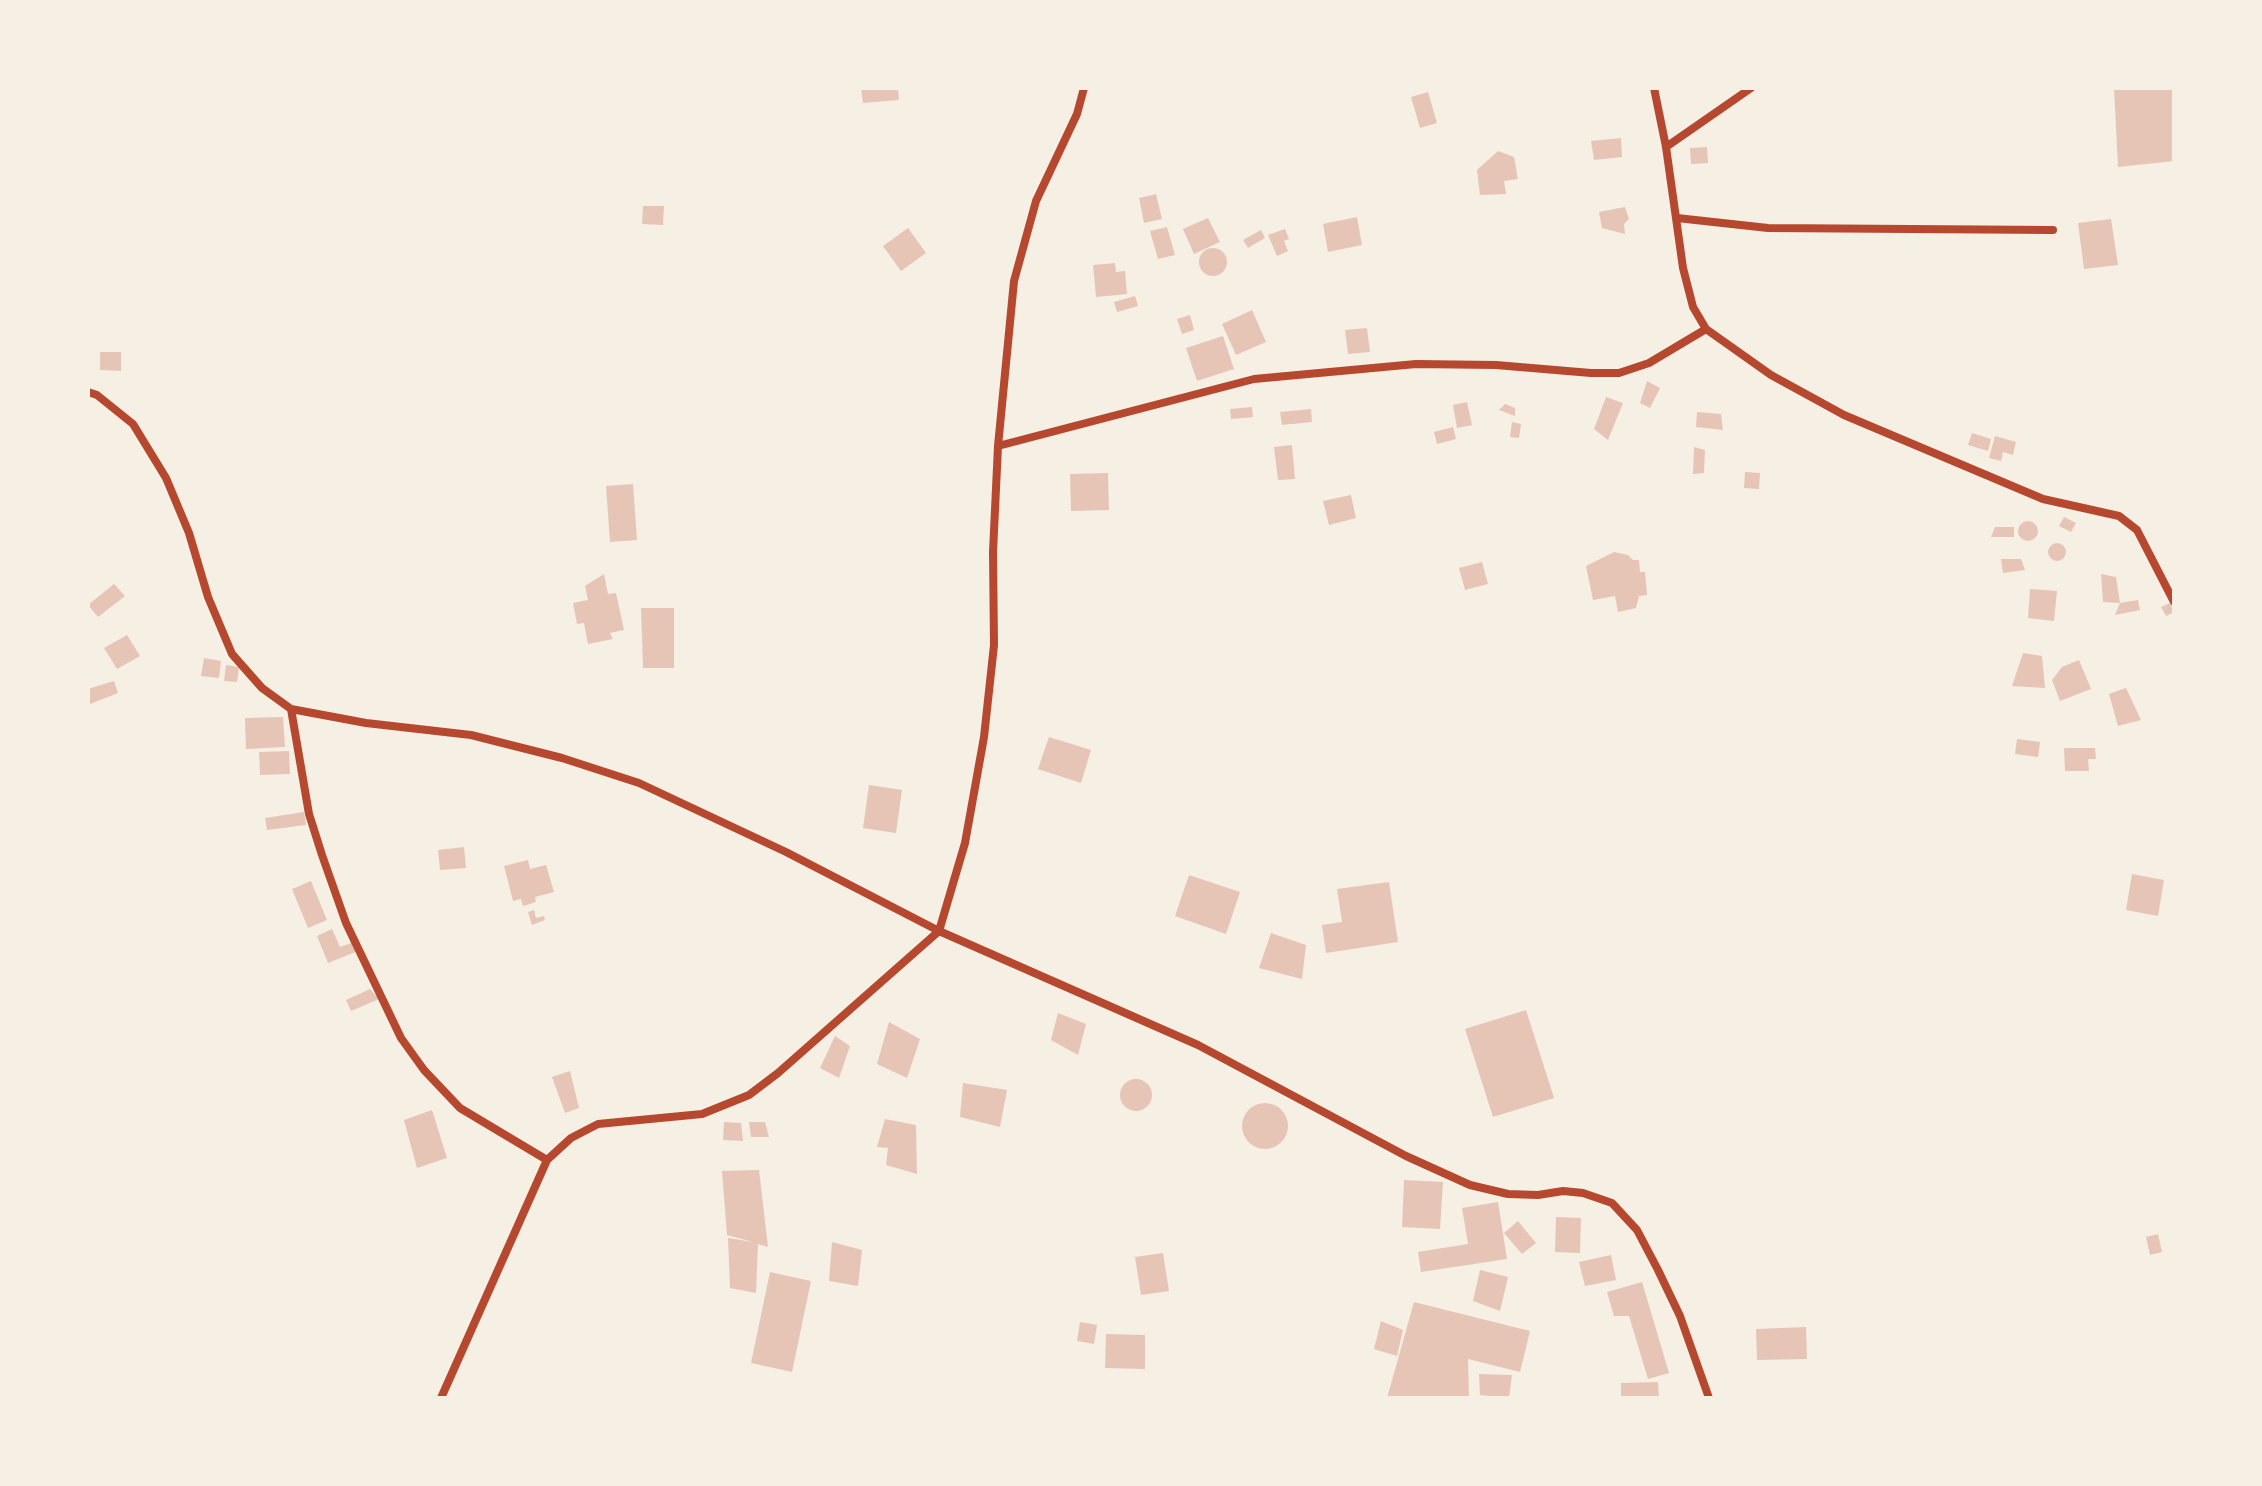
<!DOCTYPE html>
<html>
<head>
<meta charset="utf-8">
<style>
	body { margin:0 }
	#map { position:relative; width:2262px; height:1486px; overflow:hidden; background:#f6efe4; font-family:Lato,sans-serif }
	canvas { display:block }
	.frame { position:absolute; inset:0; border:90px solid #f6efe4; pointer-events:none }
</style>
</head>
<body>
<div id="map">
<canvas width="2262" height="1486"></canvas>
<div class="frame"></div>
</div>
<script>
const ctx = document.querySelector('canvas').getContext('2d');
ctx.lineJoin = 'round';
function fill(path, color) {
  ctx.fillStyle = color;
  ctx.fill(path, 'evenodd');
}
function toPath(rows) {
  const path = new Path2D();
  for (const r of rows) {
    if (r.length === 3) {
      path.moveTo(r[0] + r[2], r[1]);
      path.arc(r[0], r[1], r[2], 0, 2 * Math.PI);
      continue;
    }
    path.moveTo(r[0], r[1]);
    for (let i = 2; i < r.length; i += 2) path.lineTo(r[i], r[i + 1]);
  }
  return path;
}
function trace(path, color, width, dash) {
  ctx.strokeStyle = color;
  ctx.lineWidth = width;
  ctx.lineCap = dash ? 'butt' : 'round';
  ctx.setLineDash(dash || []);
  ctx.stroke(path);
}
fill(toPath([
	[861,88,898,88,899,100,863,103],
	[2114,88,2174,88,2174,161,2118,167],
	[1428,92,1437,123,1420,128,1411,97],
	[1621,138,1622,157,1594,160,1591,141],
	[1707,147,1708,163,1691,164,1690,148],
	[1498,151,1514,157,1518,179,1504,181,1506,194,1480,195,1477,170],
	[1156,194,1162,219,1144,223,1139,198],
	[643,206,664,206,663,225,642,224],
	[1625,207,1629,219,1624,224,1625,234,1602,228,1599,212],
	[1357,217,1362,245,1328,252,1323,224],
	[1208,218,1220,242,1194,254,1183,229],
	[2111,219,2118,265,2084,269,2078,223],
	[1167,227,1175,255,1158,259,1150,231],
	[908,228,926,253,901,271,883,246],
	[1285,229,1289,239,1284,241,1288,251,1277,256,1268,235],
	[1261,230,1265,238,1248,248,1243,240],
	[1213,262,14],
	[1115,263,1116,272,1125,271,1127,294,1096,297,1093,265],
	[1135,296,1138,306,1117,312,1114,302],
	[1252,310,1266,342,1236,355,1222,324],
	[1190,315,1194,330,1182,334,1177,319],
	[1367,328,1370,352,1348,354,1345,330],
	[1223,336,1234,369,1197,381,1186,348],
	[100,352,121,352,121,371,100,370],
	[1647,381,1660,388,1650,408,1640,403],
	[1606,397,1623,403,1608,440,1594,429],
	[1467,402,1472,425,1457,428,1453,405],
	[1505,404,1515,408,1515,416,1499,410],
	[1252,407,1253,417,1231,419,1230,409],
	[1311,409,1312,422,1282,425,1280,412],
	[1697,412,1721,414,1723,430,1696,427],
	[1512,422,1521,424,1519,438,1510,437],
	[1453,427,1456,439,1437,444,1434,432],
	[1972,433,1991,439,1988,451,1968,445],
	[1995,436,2016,442,2013,455,2003,452,2001,461,1989,458],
	[1292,445,1295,479,1278,480,1274,447],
	[1694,447,1705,450,1704,473,1693,474],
	[1745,472,1760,473,1759,489,1744,488],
	[1108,473,1109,510,1071,511,1070,474],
	[633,484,637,540,610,542,606,486],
	[1351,495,1356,518,1329,525,1323,501],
	[2064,517,2076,523,2071,532,2059,526],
	[2028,531,10],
	[1995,527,2014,527,2014,537,1991,537],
	[2057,552,9],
	[1614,552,1628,555,1633,560,1639,560,1640,572,1645,572,1647,595,1639,596,1636,608,1618,612,1615,596,1593,600,1586,566],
	[2001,559,2021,559,2025,570,2003,573],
	[1482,562,1488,584,1465,590,1459,568],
	[604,574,608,594,616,593,624,630,610,633,613,639,588,644,584,623,577,624,573,603,588,600,585,586],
	[2101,574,2116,577,2120,603,2103,602],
	[114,584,125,596,98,617,88,605],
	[2030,589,2057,591,2054,621,2028,618],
	[2138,600,2140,610,2115,615,2120,603],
	[2170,603,2174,612,2166,616,2161,607],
	[641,608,674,608,674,668,643,668],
	[127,635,140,656,117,669,104,648],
	[2023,653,2042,656,2045,688,2012,686],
	[204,658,221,661,219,678,201,676],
	[2079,660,2091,689,2060,701,2052,680,2062,667],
	[226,665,239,667,237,682,224,681],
	[114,681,118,693,90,704,88,689],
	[2126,688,2141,720,2118,726,2109,694],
	[283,717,285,747,246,749,245,718],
	[1049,737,1091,750,1081,783,1038,769],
	[2017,739,2040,742,2038,757,2015,754],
	[2064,748,2095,748,2096,759,2088,759,2089,771,2065,771],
	[289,751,290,774,260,775,259,752],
	[869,785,902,790,896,833,863,828],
	[304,812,306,825,267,830,265,818],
	[464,847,466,868,440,870,438,850],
	[528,860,530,869,546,865,554,892,535,897,536,902,523,906,521,899,513,901,504,866],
	[2132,874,2164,880,2158,916,2126,910],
	[1189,875,1240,892,1226,934,1175,916],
	[311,881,327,920,308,928,292,889],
	[1389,882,1398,942,1326,953,1322,925,1342,922,1337,889],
	[534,910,536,918,544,916,545,920,532,925,528,912],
	[332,929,340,947,354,942,358,951,328,963,317,936],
	[1271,933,1306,945,1302,979,1259,968],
	[370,989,379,999,351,1011,346,1000],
	[1526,1010,1554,1098,1493,1117,1465,1029],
	[1058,1013,1086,1024,1078,1055,1051,1040],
	[889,1022,920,1039,907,1078,877,1064],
	[835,1036,850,1046,839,1078,820,1068],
	[570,1071,579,1108,565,1113,552,1077],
	[1136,1095,16],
	[963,1083,1007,1090,1000,1127,960,1117],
	[1265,1126,23],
	[432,1110,447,1158,417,1168,404,1120],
	[885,1119,916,1125,917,1174,886,1165,888,1148,877,1147],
	[724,1122,741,1123,743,1141,723,1140],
	[749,1122,765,1122,769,1137,751,1137],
	[759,1170,768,1247,758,1244,756,1293,730,1288,728,1238,753,1242,727,1235,722,1171],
	[1404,1180,1443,1182,1440,1229,1402,1227],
	[1498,1202,1507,1259,1421,1272,1418,1252,1468,1244,1462,1208],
	[1556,1217,1581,1218,1580,1253,1555,1252],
	[1518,1221,1536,1243,1522,1254,1504,1233],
	[2158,1234,2162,1252,2150,1255,2146,1237],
	[832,1242,862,1250,858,1286,829,1281],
	[1163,1253,1169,1291,1141,1295,1135,1257],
	[1611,1255,1616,1280,1585,1286,1579,1262],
	[1480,1270,1508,1277,1500,1311,1473,1301],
	[770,1272,811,1281,792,1372,751,1363],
	[1642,1282,1669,1373,1648,1379,1629,1316,1614,1316,1607,1292],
	[1414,1302,1530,1331,1520,1372,1468,1359,1469,1398,1387,1398],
	[1381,1321,1403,1330,1397,1356,1374,1349],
	[1080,1322,1097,1325,1094,1344,1077,1341],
	[1806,1327,1807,1359,1757,1360,1756,1329],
	[1106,1334,1145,1335,1145,1369,1105,1368],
	[1479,1374,1512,1375,1509,1398,1480,1395],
	[1658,1382,1659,1398,1621,1398,1621,1383]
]), '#e6c5b7');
trace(toPath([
	[1654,88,1666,147,1683,268,1693,307,1706,329,1771,375,1844,415,2043,499,2119,516,2137,530,2174,602],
	[1666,147,1751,88],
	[1677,218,1768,228,2053,230],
	[88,392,97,395,133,424,166,478,189,533,208,597,232,654,262,688,291,709,366,723,471,735,562,758,639,783,786,852,939,931,1198,1045,1406,1156,1470,1185,1508,1194,1538,1195,1563,1191,1583,1193,1612,1203,1637,1230,1658,1270,1680,1316,1709,1398],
	[998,446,1254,379,1416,364,1496,365,1591,373,1619,373,1649,363,1706,329],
	[291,709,309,814,322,855,346,923,401,1038,424,1070,460,1108,547,1160],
	[441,1398,547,1160,571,1138,598,1124,702,1114,749,1095,778,1073,939,931,965,843,984,737,994,645,993,552,998,446,1014,281,1036,201,1077,114,1084,88]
]), '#b5482f', 8);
</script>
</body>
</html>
